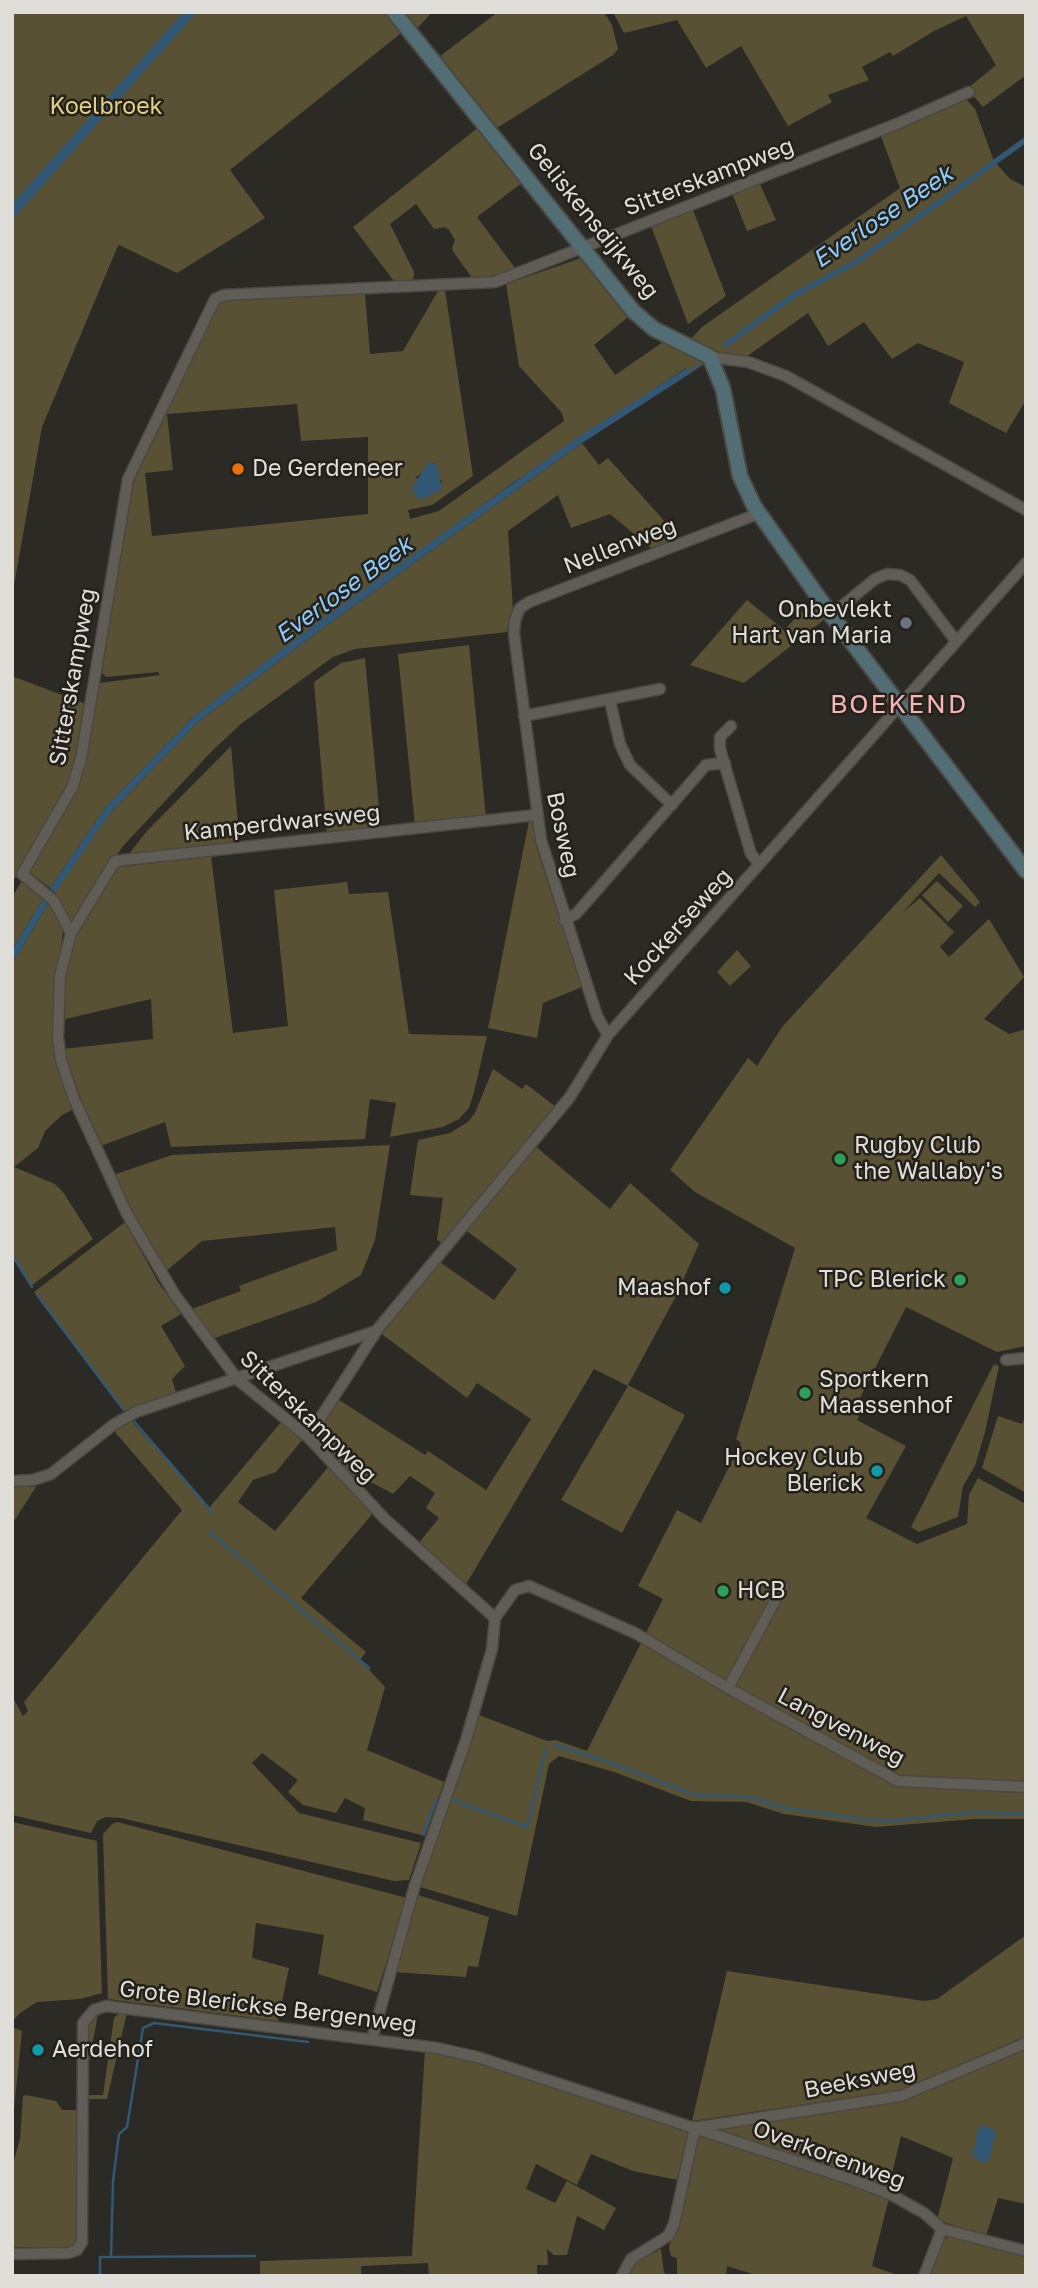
<!DOCTYPE html>
<html>
<head>
<meta charset="utf-8">
<style>
	body { margin:0 }
	#map { position:relative; width:1038px; height:2288px; overflow:hidden; background:#2c2a24; font-family:"Golos Text",sans-serif }
	canvas { display:block }
	.frame { position:absolute; inset:0; border:14px solid #dfded9; pointer-events:none }
</style>
</head>
<body>
<div id="map">
<canvas width="1038" height="2288"></canvas>
<div class="frame"></div>
</div>
<script>
const ctx = document.querySelector('canvas').getContext('2d');
ctx.lineJoin = 'round';
function fill(path, color) {
  ctx.fillStyle = color;
  ctx.fill(path, 'evenodd');
}
function toPath(rows) {
  const path = new Path2D();
  for (const r of rows) {
    path.moveTo(r[0], r[1]);
    for (let i = 2; i < r.length; i += 2) path.lineTo(r[i], r[i + 1]);
  }
  return path;
}
function trace(path, color, width, dash) {
  ctx.strokeStyle = color;
  ctx.lineWidth = width;
  ctx.lineCap = dash ? 'butt' : 'round';
  ctx.setLineDash(dash || []);
  ctx.stroke(path);
}
function label(font, color, halo, rows, align = 'center') {
  ctx.font = font + ' "Golos Text",sans-serif';
  ctx.lineWidth = 5;
  ctx.setLineDash([]);
  ctx.textBaseline = 'middle';
  ctx.strokeStyle = halo;
  ctx.fillStyle = color;
  for (const [text, x, y, turn = 0] of rows) {
    ctx.save();
    ctx.translate(x, y);
    ctx.rotate((+turn || 0) * Math.PI / 180);
    ctx.textAlign = isNaN(turn) ? turn : align;
    if (halo) ctx.strokeText(text, 0, 0);
    ctx.fillText(text, 0, 0);
    ctx.restore();
  }
}
fill(toPath([
	[12,12,387,12,405,30,230,170,265,218,177,273,119,245,117,248,42,427,12,597],
	[399,12,432,12,416,30],
	[498,12,604,12,612,25,618,49,613,55,497,128,439,57],
	[613,12,1026,12,1026,75,983,107,967,89,996,65,966,16,934,31,893,56,890,52,862,67,869,80,828,95,832,102,788,126,741,46,706,68,677,20,624,33],
	[966,99,975,109,994,161,1010,179,1026,187,1026,400,1006,433,949,403,964,362,918,343,892,359,864,322,828,346,808,313,746,357,704,349,690,340,702,327,900,188,881,136],
	[480,126,523,182,477,217,518,272,473,279,454,253,452,248,455,240,449,230,445,227,434,229,416,204,390,224,414,272,413,282,396,284,353,227],
	[759,182,776,220,747,231,732,193],
	[693,210,726,296,688,324,651,226],
	[581,258,628,317,594,345,615,375,666,340,704,364,691,373,686,368,514,482,193,717,105,808,50,888,28,871,78,784,95,690,100,683,160,675,158,672,106,677,102,673,126,512,139,464,217,303,231,299,365,294,370,354,403,351,438,291,445,290,473,476,432,505,408,510,410,519,439,511,564,421,562,413,519,366,506,284],
	[297,404,301,441,368,437,368,514,152,536,145,473,173,470,167,414],
	[434,463,437,476,443,483,415,478],
	[582,443,599,465,608,458,683,542,656,552,610,514,571,528,558,495,508,531,513,610,507,632,355,649,333,657,242,723,213,750,123,846,71,922,55,893,81,851,110,813,198,722,319,631],
	[747,600,784,630,812,601,825,619,744,683,690,665],
	[469,645,486,818,415,826,398,654],
	[365,658,381,830,327,836,314,682,341,663],
	[12,676,86,704,78,753,67,791,12,883],
	[231,746,240,846,125,859,147,831],
	[529,821,532,821,537,849,582,987,543,1003,537,1038,488,1028],
	[941,855,980,902,975,907,939,873,902,913,920,898,954,932,940,947,949,957,989,919,1024,977,984,1019,1009,1034,1026,1029,1026,1346,997,1352,906,1307,854,1410,860,1414,857,1420,906,1446,866,1518,917,1544,967,1524,969,1495,978,1478,1026,1504,1026,1819,975,1819,876,1827,784,1814,746,1802,691,1801,614,1772,559,1756,549,1764,517,1916,417,1886,479,1715,547,1741,556,1740,587,1751,663,1599,638,1586,677,1510,701,1523,741,1443,736,1439,795,1248,695,1192,670,1170,748,1058,757,1066,782,1027],
	[211,856,233,1033,288,1026,274,890,347,882,349,894,388,892,409,1034,487,1036,474,1092,469,1108,459,1119,443,1127,390,1137,396,1103,370,1099,365,1139,171,1147,165,1122,98,1147,63,1049,153,1039,151,999,61,1020,70,948,84,918,119,867],
	[22,881,45,896,12,950,12,897],
	[937,881,963,906,948,922,922,895],
	[50,901,62,920,63,932,55,987,55,1048,58,1070,74,1109,62,1115,45,1131,38,1148,14,1167,55,1184,63,1192,93,1239,31,1286,12,1254,12,964],
	[737,950,751,966,730,986,717,972],
	[493,1069,522,1089,526,1084,556,1107,441,1243,437,1239,443,1198,410,1195,418,1140,450,1133,468,1122,475,1113],
	[390,1145,375,1240,361,1275,316,1302,212,1339,189,1310,241,1291,239,1286,337,1250,335,1227,202,1241,164,1273,110,1176,172,1155],
	[534,1145,610,1209,630,1183,699,1244,676,1296,628,1385,685,1415,622,1533,561,1500,628,1386,594,1369,465,1586,418,1544,439,1518,426,1508,435,1493,410,1476,393,1494,367,1480,361,1488,323,1449,318,1431,339,1400,425,1455,428,1451,486,1490,531,1419,477,1383,467,1398,379,1332,437,1260,494,1300,517,1269,463,1228],
	[125,1222,158,1282,181,1314,161,1326,185,1366,172,1379,176,1392,123,1411,34,1292],
	[994,1364,999,1366,985,1432,975,1466,963,1486,958,1517,919,1532,911,1527],
	[1026,1415,1026,1493,982,1468,998,1416,1022,1424],
	[128,1417,209,1508,282,1421,302,1440,276,1472,253,1480,238,1502,275,1531,329,1466,374,1512,301,1598,366,1652,360,1660,385,1687,367,1750,444,1782,425,1836,363,1820,365,1808,345,1798,336,1813,303,1805,288,1792,298,1780,262,1753,252,1763,299,1813,421,1843,409,1880,394,1881,121,1818,106,1817,97,1821,91,1833,12,1815,12,1696,23,1716,28,1711,24,1702,182,1510,115,1432],
	[12,1485,36,1487,12,1524],
	[12,1822,97,1841,102,1993,80,1999,37,2002,20,2013,12,2022],
	[117,1822,407,1898,377,1992,318,1974,324,1935,256,1923,252,1958,289,1968,278,2021,108,1999,103,1834,112,1824],
	[415,1894,489,1917,478,1967,468,1966,466,1977,394,1972],
	[1026,1935,1026,2036,901,2090,692,2121,727,1971,924,2001,937,1999],
	[120,2012,127,2012,107,2099,86,2099,85,2095,103,2095,114,2018],
	[98,2014,87,2073,88,2025,91,2018],
	[15,2028,22,2031,12,2129,12,2029],
	[1026,2049,1026,2204,998,2198,986,2236,937,2220,953,2158,901,2136,888,2190,715,2128,903,2100],
	[425,2050,462,2057,690,2130,678,2180,633,2171,591,2154,577,2185,536,2164,526,2189,555,2203,567,2181,616,2208,604,2230,577,2216,567,2255,554,2255,547,2249,548,2265,537,2265,537,2276,429,2276,428,2263,361,2266,361,2276,260,2276,260,2261,412,2256],
	[26,2095,56,2101,62,2110,77,2110,76,2243,72,2247,12,2247,12,2167,20,2139,23,2096],
	[697,2133,889,2198,872,2266,900,2276,759,2276,727,2266,726,2276,677,2276,677,2258,671,2256,669,2248],
	[952,2235,1026,2253,1026,2276,928,2276,938,2249,944,2239],
	[661,2249,664,2273,671,2276,624,2276,632,2264]
]), '#595134');
fill(toPath([
	[184,12,197,12,12,220,12,204],
	[1026,136,1026,143,858,264,798,296,727,347,721,345,795,291,855,260],
	[687,368,691,373,582,443,319,631,198,722,110,813,55,893,50,888,105,808,193,717,314,625,578,437],
	[429,462,437,465,442,489,423,499,416,498,412,487],
	[45,896,50,901,12,964,12,950],
	[983,2125,996,2131,989,2160,984,2163,972,2156,979,2127]
]), '#325875');
trace(toPath([
	[687,373,699,365],
	[12,1255,32,1287],
	[37,1295,123,1409],
	[132,1419,213,1513],
	[210,1532,369,1668],
	[554,1745,603,1760,695,1795,749,1797,785,1808,868,1820,890,1821,972,1812,1026,1814],
	[450,1799,527,1827,546,1749],
	[423,1834,437,1798],
	[255,2256,111,2257,113,2181,119,2134,127,2127,143,2028,154,2023,308,2042],
	[100,2276,100,2257,111,2257]
]), '#325875', 2.5);
const street = toPath([
	[710,357,748,362,786,376,1026,510],
	[831,615,875,579,887,574,900,575,910,580,956,641],
	[610,701,620,744,630,765,672,805],
	[524,716,660,689],
	[731,726,720,737,720,749,751,854,759,864],
	[564,920,576,914,706,765,725,763],
	[71,933,54,901,22,874,72,788,81,759,128,479,215,299,224,295,495,282,899,123,969,92],
	[608,1035,597,1016,541,840,514,634,515,620,520,608,529,602,760,513],
	[1006,1360,1026,1358],
	[308,1437,377,1330,570,1097,608,1035,1026,563],
	[12,1481,33,1480,51,1474,113,1425,136,1412,376,1331],
	[495,1618,385,1519,308,1437,238,1380,175,1295,127,1214,74,1099,61,1060,58,1037,60,976,71,933,115,861,536,815],
	[495,1618,515,1590,529,1586,635,1633,728,1688,898,1781,1026,1787],
	[728,1688,783,1586],
	[372,2039,414,1888,466,1740,492,1649,495,1618],
	[699,2127,901,2096,1026,2043],
	[12,2254,68,2253,77,2250,82,2242,83,2023,94,2010,106,2006,437,2048,477,2057,850,2179,890,2194,924,2213,942,2229,1026,2251],
	[622,2276,631,2259,668,2236,674,2224,695,2127],
	[924,2276,942,2229]
]);
const secondary = toPath([
	[394,12,633,311,654,329,710,357,723,389,740,476,754,506,831,615,1026,871]
]);
trace(street, '#4a4842', 13);
trace(secondary, '#4a4842', 18);
trace(street, '#5f5d56', 10);
trace(secondary, '#526e74', 14);
for (const [x, y, r, color] of [
	[238,469,7,"#e8710a"],
	[906,623,7,"#6b7280"],
	[840,1159,7,"#2e9e5b"],
	[960,1280,7,"#2e9e5b"],
	[725,1288,7,"#0f9aa8"],
	[805,1393,7,"#2e9e5b"],
	[877,1471,7,"#0f9aa8"],
	[723,1591,7,"#2e9e5b"],
	[38,2050,7,"#0f9aa8"]
]) {
  const dot = new Path2D();
  dot.arc(x, y, r, 0, 2 * Math.PI);
  ctx.fillStyle = color;
  ctx.fill(dot);
  trace(dot, '#23211a', 2.5);
}
label('23px', '#e5d088', '#23211a', [
	["Koelbroek",106,107]
]);
label('23px', '#dfded9', '#23211a', [
	["Sitterskampweg",709,177,-21],
	["Geliskensdijkweg",593,221,51],
	["Nellenweg",620,546,-21],
	["Sitterskampweg",73,677,-80],
	["Kamperdwarsweg",282,823,-6],
	["Bosweg",563,835,78],
	["Kockerseweg",678,927,-48],
	["Sitterskampweg",308,1417,44],
	["Langvenweg",841,1727,28],
	["Grote Blerickse Bergenweg",268,2007,7],
	["Beeksweg",860,2080,-11],
	["Overkorenweg",829,2155,20]
]);
label('23px', '#dfded9', '#23211a', [
	["De Gerdeneer",252,469],
	["Onbevlekt",892,610,"right"],
	["Hart van Maria",892,636,"right"],
	["Rugby Club",854,1146],
	["the Wallaby's",854,1172],
	["TPC Blerick",946,1280,"right"],
	["Maashof",711,1288,"right"],
	["Sportkern",819,1380],
	["Maassenhof",819,1406],
	["Hockey Club",863,1458,"right"],
	["Blerick",863,1484,"right"],
	["HCB",737,1591],
	["Aerdehof",52,2050]
], 'left');
label('italic 24px', '#8cccfc', '#23211a', [
	["Everlose Beek",883,217,-34],
	["Everlose Beek",344,590,-36]
]);
ctx.letterSpacing = '2px';
label('26px', '#f8b3b4', '#23211a', [
	["BOEKEND",899,705]
]);
ctx.letterSpacing = '0px';
</script>
</body>
</html>
